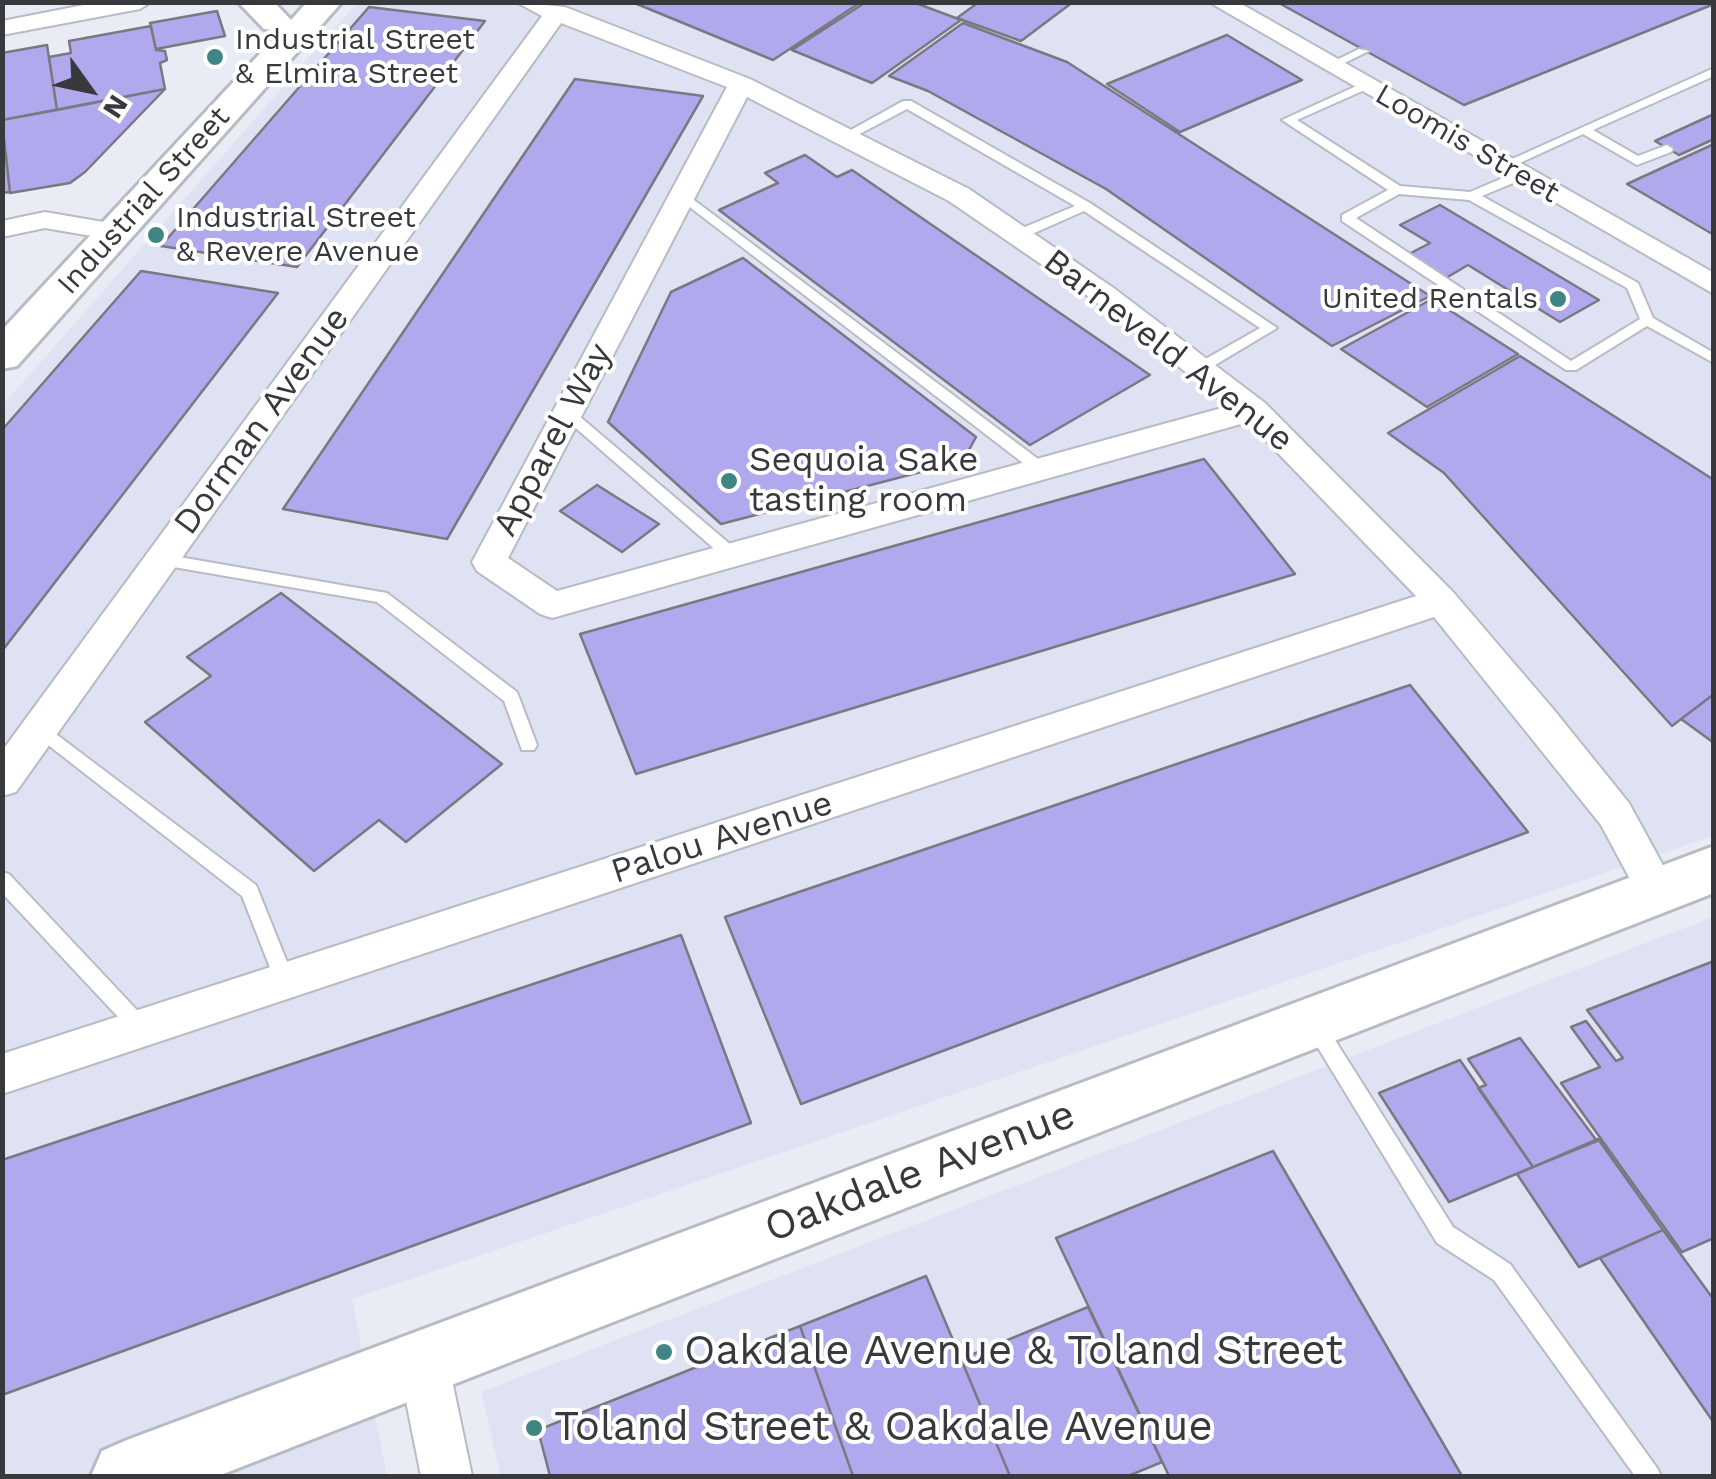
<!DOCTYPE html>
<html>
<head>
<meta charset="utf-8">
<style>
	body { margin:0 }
	#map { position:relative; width:1716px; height:1479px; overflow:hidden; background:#eaecf5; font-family:"Work Sans",sans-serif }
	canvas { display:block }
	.frame { position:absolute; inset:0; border:5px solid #38393d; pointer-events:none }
	.north { position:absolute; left:40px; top:40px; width:100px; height:100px; -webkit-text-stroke:8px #fff; paint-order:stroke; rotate:123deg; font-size:28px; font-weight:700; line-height:40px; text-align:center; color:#38393d }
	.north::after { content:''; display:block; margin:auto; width:35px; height:45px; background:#38393d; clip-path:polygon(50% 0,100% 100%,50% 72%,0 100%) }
</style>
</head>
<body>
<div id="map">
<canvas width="1716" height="1479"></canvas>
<div class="frame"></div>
<div class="north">N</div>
</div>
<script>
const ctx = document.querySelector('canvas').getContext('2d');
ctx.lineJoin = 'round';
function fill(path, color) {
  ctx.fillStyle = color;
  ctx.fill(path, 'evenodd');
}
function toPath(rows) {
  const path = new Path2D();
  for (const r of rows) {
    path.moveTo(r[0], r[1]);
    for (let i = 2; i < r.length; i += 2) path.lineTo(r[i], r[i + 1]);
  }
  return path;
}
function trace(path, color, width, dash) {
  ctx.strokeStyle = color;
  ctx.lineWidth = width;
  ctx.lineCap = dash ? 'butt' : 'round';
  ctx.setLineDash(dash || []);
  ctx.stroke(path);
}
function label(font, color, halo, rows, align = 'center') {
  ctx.font = font + ' "Work Sans",sans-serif';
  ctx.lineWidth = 8;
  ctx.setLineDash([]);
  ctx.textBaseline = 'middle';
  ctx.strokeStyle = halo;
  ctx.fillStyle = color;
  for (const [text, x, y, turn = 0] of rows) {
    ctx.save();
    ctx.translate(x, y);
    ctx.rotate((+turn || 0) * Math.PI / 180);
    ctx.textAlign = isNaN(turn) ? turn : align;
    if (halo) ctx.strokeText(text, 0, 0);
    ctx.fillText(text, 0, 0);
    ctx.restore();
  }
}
fill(toPath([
	[357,3,1713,3,1713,836,352,1299,387,1476,3,1476,2,406],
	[1713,917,1713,1476,501,1476,481,1392]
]), '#dfe2f3');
const building = toPath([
	[632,2,861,2,773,60,632,2],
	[866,2,913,2,961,20,872,83,792,50,866,2],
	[979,2,1073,2,1021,41,957,18,979,2],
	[1277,2,1714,2,1714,4,1464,105,1277,2],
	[369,7,485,21,297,267,161,246,369,7],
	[217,11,225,36,156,49,150,23,217,11],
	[963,23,1067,62,1430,296,1332,346,1106,189,928,91,889,76,963,23],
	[151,26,156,50,165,51,167,60,160,63,165,89,57,110,49,57,71,53,69,41,151,26],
	[1227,35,1302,80,1180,132,1107,84,1227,35],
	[47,45,57,110,2,120,2,53,47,45],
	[575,79,703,96,447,539,283,509,575,79],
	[165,89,85,172,70,183,10,193,2,120,165,89],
	[1714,114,1714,139,1679,155,1655,141,1714,114],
	[2,123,10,192,2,193,2,123],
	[1714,144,1714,235,1627,184,1714,144],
	[805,155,837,177,852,170,1150,375,1030,445,719,210,778,183,765,173,805,155],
	[1440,205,1599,300,1560,322,1468,265,1446,278,1409,254,1430,243,1400,225,1440,205],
	[743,258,976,437,963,461,721,524,608,422,671,292,743,258],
	[141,271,278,293,2,651,2,430,141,271],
	[1432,299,1518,354,1427,407,1341,349,1432,299],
	[1520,356,1714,480,1714,694,1672,726,1444,473,1388,433,1520,356],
	[1204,459,1295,574,636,774,580,634,1204,459],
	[597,485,659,524,622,552,560,511,597,485],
	[281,593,502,764,406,842,379,820,314,871,145,722,211,676,187,657,281,593],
	[1410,685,1528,832,801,1104,725,917,1410,685],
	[1714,694,1714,743,1681,719,1714,694],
	[681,935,751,1123,2,1395,2,1160,681,935],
	[1714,961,1714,1238,1682,1252,1561,1083,1600,1067,1571,1027,1586,1021,1616,1061,1623,1058,1587,1010,1714,961],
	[1520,1038,1597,1141,1533,1167,1478,1088,1486,1085,1468,1059,1520,1038],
	[1460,1060,1533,1167,1449,1202,1379,1093,1460,1060],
	[1598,1139,1663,1230,1579,1267,1517,1174,1598,1139],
	[1273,1151,1462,1476,1169,1476,1056,1238,1273,1151],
	[1663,1230,1714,1300,1714,1423,1600,1258,1663,1230],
	[926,1276,961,1359,1010,1476,853,1476,800,1326,926,1276],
	[1088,1307,1162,1462,1128,1476,1010,1476,961,1359,1088,1307],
	[800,1326,853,1476,550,1476,538,1430,800,1326]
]);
fill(building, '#b0a9ed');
trace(building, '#7a7982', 2.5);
const lane = toPath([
	[1359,49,1369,51,1334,68,1324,66,1359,49],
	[1714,68,1714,76,1593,130,1638,156,1667,145,1673,149,1671,152,1637,165,1583,134,1509,168,1499,165,1714,68],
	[1365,82,1371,86,1369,88,1297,120,1400,186,1470,192,1517,172,1525,172,1525,178,1482,196,1638,283,1653,318,1714,353,1714,363,1647,326,1576,370,1566,370,1342,221,1342,215,1388,190,1282,120,1365,82],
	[1399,194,1469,200,1627,288,1640,319,1571,361,1356,218,1399,194],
	[903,101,911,101,1090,203,1277,328,1205,371,1195,371,1195,365,1260,328,1084,211,1023,238,1013,238,1013,232,1075,206,907,109,850,139,840,136,903,101],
	[682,191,1046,465,1049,469,1046,473,1036,473,678,198,676,195,682,191],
	[567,408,572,410,738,551,740,555,738,559,726,559,562,416,560,413,567,408],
	[162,554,387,593,517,692,537,745,534,750,522,750,504,701,377,602,156,564,154,560,156,556,162,554],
	[40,722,256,885,295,982,292,988,285,991,278,988,242,896,34,734,31,729,34,724,40,722],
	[2,872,9,874,149,1023,152,1029,149,1035,142,1038,135,1035,2,893,2,872],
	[1316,1018,1323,1021,1453,1227,1510,1264,1657,1468,1661,1476,1635,1476,1494,1280,1437,1243,1309,1033,1306,1027,1309,1021,1316,1018]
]);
const street = toPath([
	[99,2,151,2,140,9,2,35,2,21,99,2],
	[516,2,565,7,750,79,969,189,1115,289,1265,403,1453,592,1554,710,1629,803,1677,891,1671,903,1657,908,1643,903,1601,825,1434,617,2,1094,2,1054,1416,596,1248,422,552,618,540,614,477,571,472,562,727,87,561,23,16,792,2,796,2,751,542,16,516,2],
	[747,97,949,201,1095,301,1229,406,557,591,508,558,747,97],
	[1209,2,1238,2,1714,273,1714,294,1209,2],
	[45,212,115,224,129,232,115,240,45,228,2,237,2,221,45,212],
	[423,1336,440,1344,448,1361,472,1476,421,1476,398,1361,406,1344,423,1336]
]);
const secondary = toPath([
	[238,2,274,2,291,20,307,2,342,2,17,366,2,369,2,330,281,31,264,29,238,2],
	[1714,846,1714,893,218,1476,91,1476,102,1451,127,1440,1714,846]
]);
trace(lane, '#b9bbc4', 4);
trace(street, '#b9bbc4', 4);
trace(secondary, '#b9bbc4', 6);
fill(lane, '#fff');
fill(street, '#fff');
fill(secondary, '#fff');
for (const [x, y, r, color] of [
	[215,57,10,"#3f8683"],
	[156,235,10,"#3f8683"],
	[1558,299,10,"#3f8683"],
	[729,481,10,"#3f8683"],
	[664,1352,10,"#3f8683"],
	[534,1428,10,"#3f8683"]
]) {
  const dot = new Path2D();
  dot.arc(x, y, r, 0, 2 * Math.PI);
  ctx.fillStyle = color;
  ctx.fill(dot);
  trace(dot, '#fff', 4);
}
label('30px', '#38393d', '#fff', [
	["Industrial Street",235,40],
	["& Elmira Street",235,74],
	["Industrial Street",176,218],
	["& Revere Avenue",176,252],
	["United Rentals",1538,299,"right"]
], 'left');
label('30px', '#38393d', '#fff', [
	["Loomis Street",1467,144,30],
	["Industrial Street",144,201,-48]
]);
label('35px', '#38393d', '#fff', [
	["Barneveld Avenue",1168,351,38],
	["Dorman Avenue",262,421,-54],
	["Apparel Way",553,440,-62],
	["Palou Avenue",722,838,-18]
]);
label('35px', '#38393d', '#fff', [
	["Sequoia Sake",749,461],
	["tasting room",749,501]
], 'left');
label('42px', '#38393d', '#fff', [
	["Oakdale Avenue",920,1172,-21]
]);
label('42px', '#38393d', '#fff', [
	["Oakdale Avenue & Toland Street",684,1352],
	["Toland Street & Oakdale Avenue",554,1428]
], 'left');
</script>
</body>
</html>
